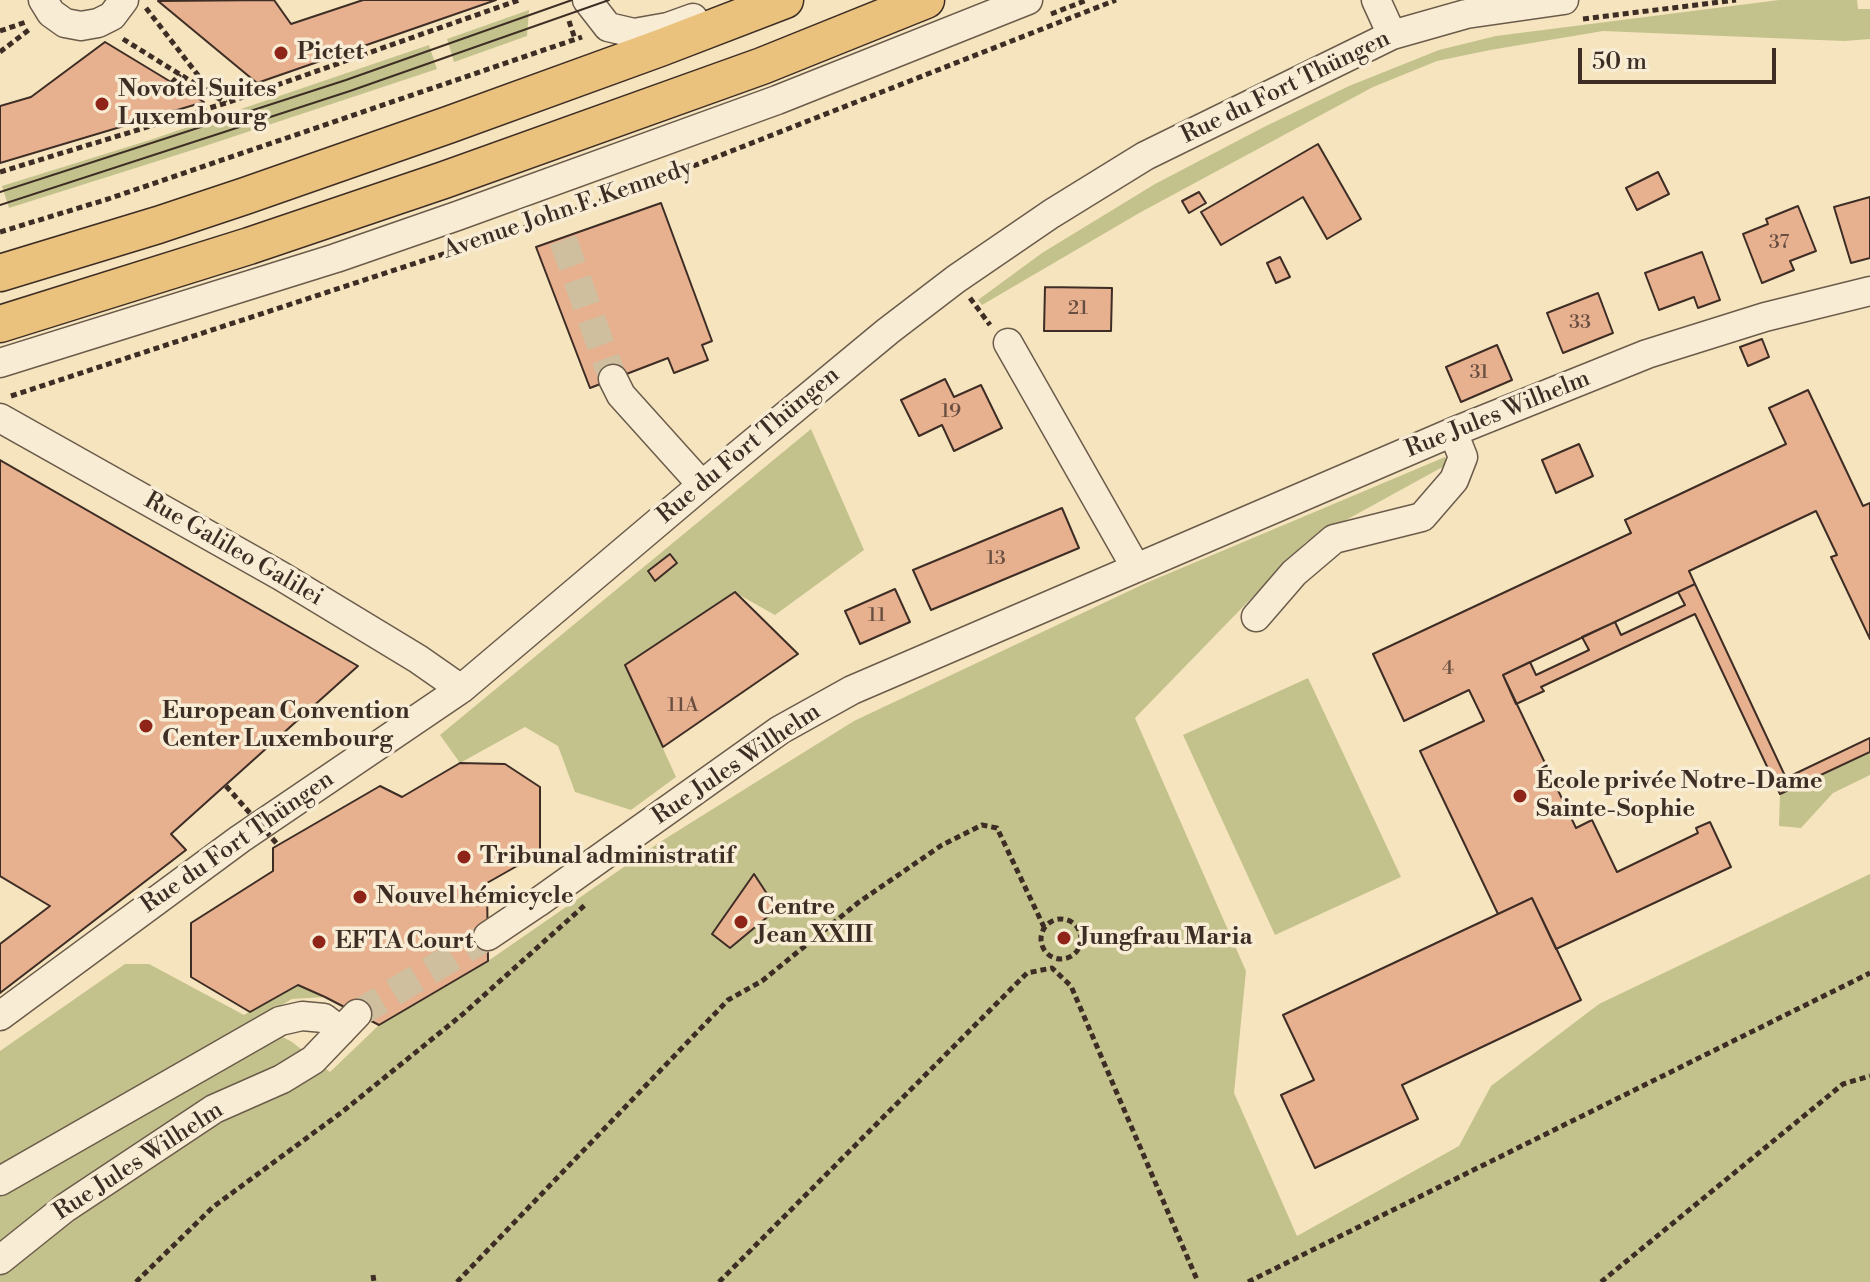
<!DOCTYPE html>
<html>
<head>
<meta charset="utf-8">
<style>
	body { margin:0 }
	#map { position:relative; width:1870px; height:1282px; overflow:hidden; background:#f5e4bd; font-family:"Libre Bodoni",serif }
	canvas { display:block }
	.scale { position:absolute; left:1578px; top:48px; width:198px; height:36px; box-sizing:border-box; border:4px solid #3d2d25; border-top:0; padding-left:10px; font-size:24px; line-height:28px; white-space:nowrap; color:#3d2d25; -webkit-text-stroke:6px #f8edd4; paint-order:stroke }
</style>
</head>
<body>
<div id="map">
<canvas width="1870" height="1282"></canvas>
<div class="scale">50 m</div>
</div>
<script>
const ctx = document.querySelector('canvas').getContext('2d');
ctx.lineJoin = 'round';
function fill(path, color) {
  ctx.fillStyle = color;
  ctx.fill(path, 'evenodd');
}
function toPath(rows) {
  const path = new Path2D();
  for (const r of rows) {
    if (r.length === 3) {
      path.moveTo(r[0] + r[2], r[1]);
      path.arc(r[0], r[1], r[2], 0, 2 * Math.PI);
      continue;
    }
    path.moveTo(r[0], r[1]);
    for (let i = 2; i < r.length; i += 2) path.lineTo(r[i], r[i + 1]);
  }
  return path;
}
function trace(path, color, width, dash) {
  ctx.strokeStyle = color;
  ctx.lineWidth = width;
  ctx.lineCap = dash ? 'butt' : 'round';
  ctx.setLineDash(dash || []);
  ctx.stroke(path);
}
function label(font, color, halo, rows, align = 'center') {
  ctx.font = font + ' "Libre Bodoni",serif';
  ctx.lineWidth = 7;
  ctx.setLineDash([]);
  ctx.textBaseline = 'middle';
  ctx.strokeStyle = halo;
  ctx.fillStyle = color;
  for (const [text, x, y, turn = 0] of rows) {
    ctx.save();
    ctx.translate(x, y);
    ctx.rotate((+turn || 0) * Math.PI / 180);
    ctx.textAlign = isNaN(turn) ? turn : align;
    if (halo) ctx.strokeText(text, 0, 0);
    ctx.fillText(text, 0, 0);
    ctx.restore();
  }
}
fill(toPath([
	[1779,0,1857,0,1858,9,1870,9,1870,39,1844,41,1603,31,1490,50,1437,61,1373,87,1141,212,982,305,978,300,1042,253,1155,184,1264,127,1349,86,1439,50,1496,36],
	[529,10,527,36,454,62,447,39],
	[429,45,437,69,202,147,9,208,2,186,150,140],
	[811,429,864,550,775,615,734,592,625,665,676,777,631,810,575,792,558,746,525,727,460,763,440,735],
	[1445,457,1448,464,1306,542,1135,718,1246,971,1234,1093,1297,1236,1459,1146,1491,1086,1599,1004,1870,874,1870,1282,0,1282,0,1051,125,964,149,964,244,1015,298,985,325,997,292,999,254,1021,292,1042,330,1072,379,1025,488,961,660,842,854,721,1146,583],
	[1308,678,1401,877,1275,935,1183,735],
	[1870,752,1870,775,1833,793,1801,828,1779,826,1780,794]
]), '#c4c28c');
const building = toPath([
	[274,0,291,24,363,0,496,0,257,83,158,1,274,0],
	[105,42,204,102,0,163,0,106,31,97,105,42],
	[1318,144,1361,219,1327,239,1303,197,1221,245,1201,212,1318,144],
	[1658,172,1669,194,1637,210,1626,188,1658,172],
	[1199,192,1206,203,1189,213,1182,201,1199,192],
	[1870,197,1870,258,1851,263,1834,207,1870,197],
	[661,203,712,341,702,345,708,360,674,373,668,358,590,388,536,247,661,203],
	[1798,206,1816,251,1790,261,1794,270,1762,283,1743,234,1768,224,1766,219,1798,206],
	[1702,252,1720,300,1698,308,1694,297,1659,310,1645,273,1702,252],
	[1280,257,1290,277,1276,283,1267,263,1280,257],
	[1045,287,1112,288,1111,331,1044,331,1045,287],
	[1598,293,1613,333,1563,353,1547,313,1598,293],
	[1762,339,1769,357,1748,366,1740,347,1762,339],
	[1497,345,1512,380,1461,402,1446,367,1497,345],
	[945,379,954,397,981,385,1002,428,954,451,942,425,919,436,901,400,945,379],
	[1808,390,1863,506,1870,503,1870,639,1831,557,1837,555,1816,511,1689,571,1695,584,1503,675,1576,828,1592,820,1617,872,1698,833,1696,828,1710,822,1731,867,1556,949,1532,898,1498,914,1420,751,1484,721,1469,690,1404,721,1373,654,1631,533,1625,520,1786,444,1769,408,1808,390],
	[1579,444,1593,476,1556,493,1542,460,1579,444],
	[0,460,358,666,171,834,186,850,0,993,0,944,50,906,0,876,0,460],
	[1062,508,1079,548,931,610,913,570,1062,508],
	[670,554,677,563,655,581,648,571,670,554],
	[1695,584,1786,778,1870,738,1870,752,1780,794,1695,614,1541,687,1544,691,1516,704,1503,675,1530,662,1536,675,1589,650,1582,637,1615,622,1621,635,1685,605,1678,592,1695,584],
	[895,589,910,622,860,644,845,611,895,589],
	[735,592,798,654,663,747,625,665,735,592],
	[460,763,505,764,540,787,540,853,487,883,488,961,379,1025,325,997,298,985,250,1012,191,977,191,923,273,871,273,848,380,786,402,797,460,763],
	[754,874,777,909,730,948,712,934,754,874],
	[1532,898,1581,1000,1402,1085,1418,1119,1315,1168,1281,1095,1314,1080,1283,1015,1532,898]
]);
fill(building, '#e7b08f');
trace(building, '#3d2d25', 2);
trace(toPath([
	[563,240,613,379],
	[357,1014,488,936]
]), '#d0bf9f', 28, [28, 14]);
const minor = toPath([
	[43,0,51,13,65,23,81,26,98,23,112,16,124,0],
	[587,0,608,27,634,33,668,27,693,18],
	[1376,0,1392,35],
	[1008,343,1136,568],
	[0,363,336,258,457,216,777,100,1028,0],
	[613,379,621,395,702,485],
	[0,418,281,576,418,659,461,689],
	[1256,617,1294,573,1334,539,1422,517,1454,480,1463,457,1453,432],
	[488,936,537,903,780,730,852,690,1453,432,1647,354,1765,317,1870,291],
	[0,1016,240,839,461,689,702,485,888,331,956,279,1051,214,1145,156,1392,35,1466,14,1564,0],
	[0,1181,280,1021,302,1016,324,1018,341,1031],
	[0,1260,65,1208,214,1109,282,1079,313,1060,357,1014]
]);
const major = toPath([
	[0,273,158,225,245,196,448,125,660,48,785,0],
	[0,324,249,246,444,180,762,66,926,0]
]);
trace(minor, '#6b5b4b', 31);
trace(major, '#3d2d25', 39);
trace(toPath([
	[146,8,211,92],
	[1051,14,1087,0],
	[1583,19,1736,0],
	[569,21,575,39],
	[0,31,26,22],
	[123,39,226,103],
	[0,52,30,29],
	[172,83,180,74],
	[0,172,226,103,519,0],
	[0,232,108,199,582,37],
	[970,298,990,325],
	[11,396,547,220,650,183,1116,0],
	[1061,939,20],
	[373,1275,374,1282],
	[136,1282,213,1207,342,1112,463,1014,585,905],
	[457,1282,728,1000,762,981,859,902,942,845,982,825,997,828,1044,927],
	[719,1282,1027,973,1052,968,1071,986,1198,1282],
	[1248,1282,1870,973],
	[1601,1282,1843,1084,1870,1076]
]), '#3d2d25', 5, [6, 4]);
trace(minor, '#f8edd4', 28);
trace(major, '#eac27e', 36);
trace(toPath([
	[0,192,346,80,572,0],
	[0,205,350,91,609,0]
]), '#3d2d25', 2);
trace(toPath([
	[226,786,278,845]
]), '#3d2d25', 5, [6, 4]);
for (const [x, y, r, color] of [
	[281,53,8,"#8f2418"],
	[102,104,8,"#8f2418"],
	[146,726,8,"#8f2418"],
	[1520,796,8,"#8f2418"],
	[464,857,8,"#8f2418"],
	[360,897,8,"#8f2418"],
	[741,922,8,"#8f2418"],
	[1064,938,8,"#8f2418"],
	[319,942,8,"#8f2418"]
]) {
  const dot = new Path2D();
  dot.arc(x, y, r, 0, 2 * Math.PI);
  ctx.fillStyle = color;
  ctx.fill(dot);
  trace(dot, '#f8edd4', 3);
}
label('20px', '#684e40', null, [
	["37",1779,243],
	["21",1078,309],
	["33",1580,323],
	["31",1479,373],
	["19",951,412],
	["13",996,559],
	["11",877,616],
	["4",1448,669],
	["11A",683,706]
]);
label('bold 24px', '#3d2d25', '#f8edd4', [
	["Pictet",297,53],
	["Novotel Suites",118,90],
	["Luxembourg",118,118],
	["European Convention",162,712],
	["Center Luxembourg",162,740],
	["École privée Notre-Dame",1536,782],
	["Sainte-Sophie",1536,810],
	["Tribunal administratif",480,857],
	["Nouvel hémicycle",376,897],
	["Centre",757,908],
	["Jean XXIII",757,936],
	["Jungfrau Maria",1080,938],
	["EFTA Court",335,942]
], 'left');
label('24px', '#3d2d25', '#f8edd4', [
	["Rue du Fort Thüngen",1286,88,-26],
	["Avenue John F. Kennedy",568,210,-19],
	["Rue Jules Wilhelm",1498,415,-22],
	["Rue du Fort Thüngen",749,446,-40],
	["Rue Galileo Galilei",233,550,30],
	["Rue Jules Wilhelm",737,765,-34],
	["Rue du Fort Thüngen",238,843,-35],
	["Rue Jules Wilhelm",139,1162,-33]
]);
</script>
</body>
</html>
